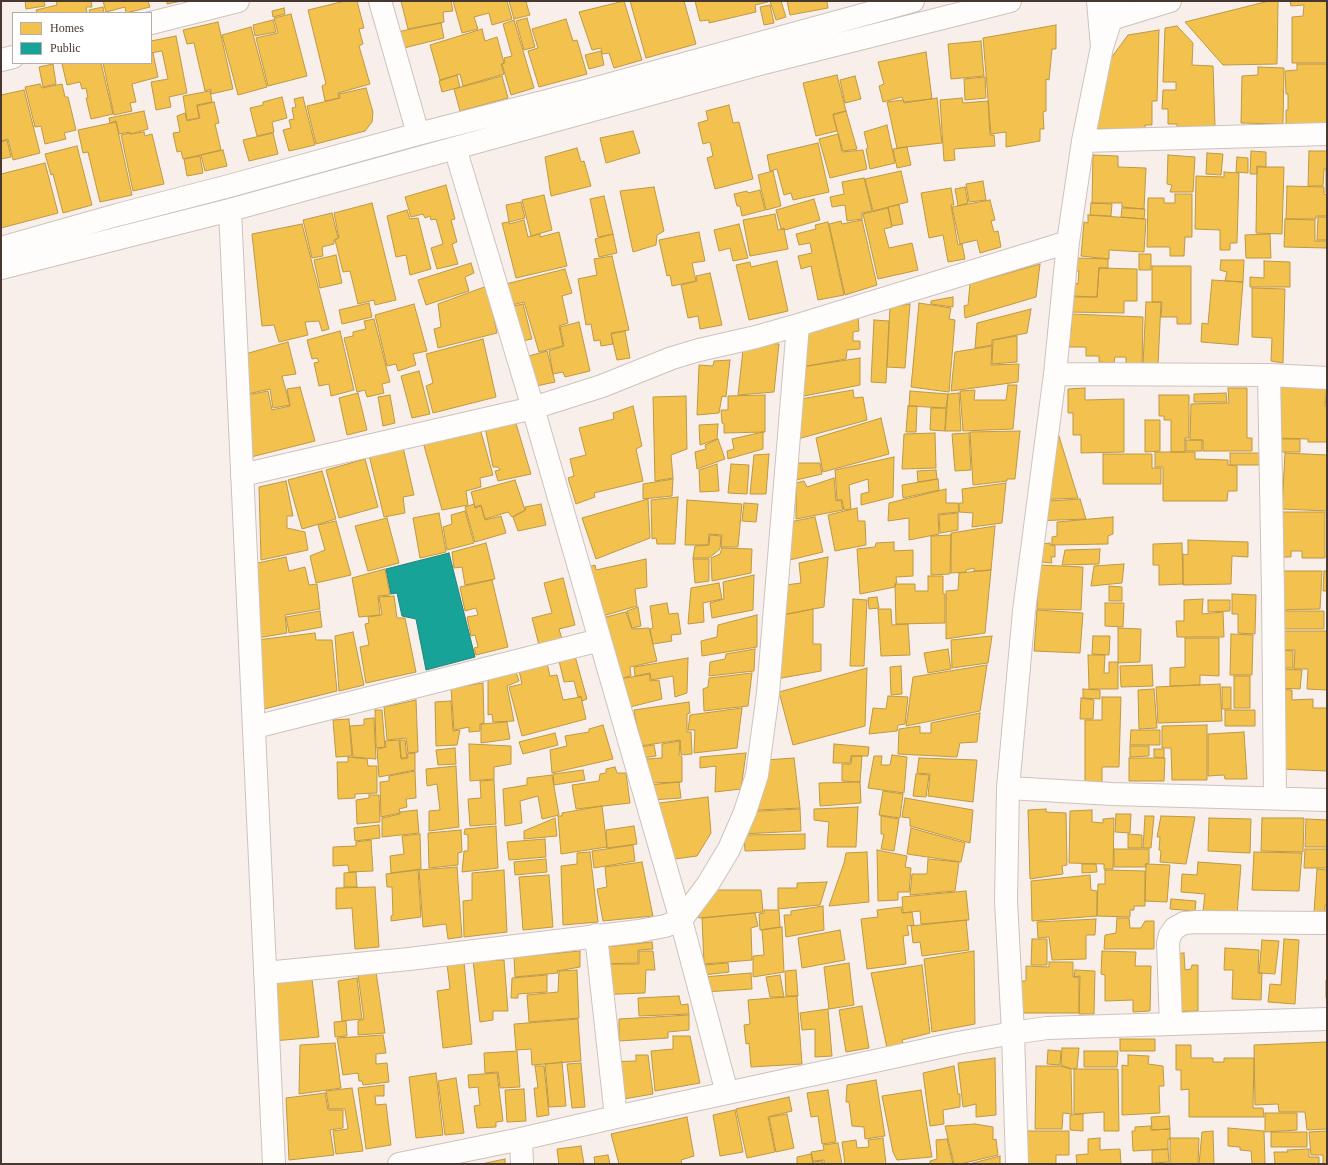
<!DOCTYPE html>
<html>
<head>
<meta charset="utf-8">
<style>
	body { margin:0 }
	#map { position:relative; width:1328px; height:1165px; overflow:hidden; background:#f8efeb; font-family:Georgia,serif }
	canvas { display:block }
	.frame { position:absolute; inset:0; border:2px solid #463830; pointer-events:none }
	.legend { position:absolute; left:12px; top:12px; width:140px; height:52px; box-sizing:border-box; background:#fff; border:1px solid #b5afac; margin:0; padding:5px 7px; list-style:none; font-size:12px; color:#463830 }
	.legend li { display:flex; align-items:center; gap:8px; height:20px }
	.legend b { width:20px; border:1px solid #b5afac }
</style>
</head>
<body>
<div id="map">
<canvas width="1328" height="1165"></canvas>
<div class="frame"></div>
<ul class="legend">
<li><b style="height:11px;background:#f2c14e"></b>Homes</li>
<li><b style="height:11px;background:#17a398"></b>Public</li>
</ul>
</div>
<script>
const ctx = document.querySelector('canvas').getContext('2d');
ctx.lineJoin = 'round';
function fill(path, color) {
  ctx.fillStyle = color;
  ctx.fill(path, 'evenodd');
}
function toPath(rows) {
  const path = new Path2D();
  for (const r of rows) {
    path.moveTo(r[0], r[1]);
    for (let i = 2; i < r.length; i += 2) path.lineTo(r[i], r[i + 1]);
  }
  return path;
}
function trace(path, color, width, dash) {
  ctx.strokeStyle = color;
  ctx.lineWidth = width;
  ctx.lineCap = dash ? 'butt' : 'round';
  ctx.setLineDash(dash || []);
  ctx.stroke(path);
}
const homes = toPath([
	[25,1,44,1,45,6,26,9,25,1],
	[56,1,91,1,92,7,86,7,87,13,37,13,36,10,57,5,56,1],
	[103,1,148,1,150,7,126,13,125,7,106,12,103,1],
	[167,1,182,1,167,4,167,1],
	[345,1,357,1,364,28,359,29,363,44,359,46,370,84,338,93,339,98,325,101,322,86,326,84,308,10,345,1],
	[401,1,451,1,453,11,443,12,444,22,408,29,401,1],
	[453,1,507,1,512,19,492,25,489,13,474,17,478,29,462,33,453,1],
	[509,1,532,1,526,2,530,15,514,19,509,1],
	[624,1,642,60,614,68,609,53,602,54,601,48,592,50,579,12,624,1],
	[630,1,684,1,696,44,646,58,630,1],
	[695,1,768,1,768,2,755,5,756,12,709,23,709,20,700,21,695,1],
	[770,1,781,1,786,17,776,20,770,1],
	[787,1,827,1,828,8,790,15,787,1],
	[1269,1,1278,1,1277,64,1223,65,1185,22,1269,1],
	[1290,1,1327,1,1327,63,1292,63,1292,17,1303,16,1304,5,1291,6,1290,1],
	[770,5,774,23,764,25,760,7,770,5],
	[103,7,104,13,90,13,89,10,103,7],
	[284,8,285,14,273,17,272,11,284,8],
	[291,14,307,76,268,86,256,38,278,33,274,18,291,14],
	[527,18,535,47,524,50,516,21,527,18],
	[566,19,573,41,577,40,587,74,539,87,528,51,538,48,532,29,566,19],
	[273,20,276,32,255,36,253,25,273,20],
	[514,20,534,88,511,95,502,64,505,63,504,58,512,56,503,24,514,20],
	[218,22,233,89,211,94,211,89,205,91,194,43,187,44,183,30,218,22],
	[441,23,444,38,396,50,392,33,441,23],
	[1056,25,1056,49,1052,49,1049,80,1046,79,1046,111,1043,112,1044,129,1040,129,1040,141,1006,147,1006,132,991,134,983,38,1056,25],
	[1177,26,1193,43,1192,65,1213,66,1215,126,1177,127,1177,124,1168,124,1168,109,1162,109,1163,90,1176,90,1176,82,1163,82,1165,28,1177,26],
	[251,27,267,87,238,95,222,35,251,27],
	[482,29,485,41,497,37,504,63,501,64,504,74,463,86,460,74,440,80,430,45,482,29],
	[1159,30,1157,101,1152,101,1152,125,1145,125,1145,129,1093,129,1100,73,1128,35,1159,30],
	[176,36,187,93,169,97,171,107,156,110,151,82,168,79,162,51,151,53,151,41,176,36],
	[981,41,984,76,951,79,948,44,981,41],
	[601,51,604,65,589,69,585,55,601,51],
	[926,52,932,99,904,102,902,97,883,102,879,86,884,84,878,62,926,52],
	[151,53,153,53,158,77,132,84,136,102,130,103,132,111,114,115,103,63,151,63,151,53],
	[65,63,101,63,113,114,91,119,86,98,88,98,86,88,82,89,80,82,67,85,62,64,65,63],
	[53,64,56,84,43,87,39,67,53,64],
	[1297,64,1327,64,1327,126,1286,127,1286,110,1288,110,1288,94,1286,94,1285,71,1297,70,1297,64],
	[1258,67,1284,68,1283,124,1241,123,1242,76,1258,75,1258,67],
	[457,75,460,87,442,92,439,81,457,75],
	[837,75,846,111,833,114,837,131,816,136,803,83,837,75],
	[502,76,508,98,460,111,454,89,502,76],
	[855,76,861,99,845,103,840,80,855,76],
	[985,77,986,98,965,100,964,79,985,77],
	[40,84,42,88,62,84,65,97,68,97,76,130,64,133,66,139,45,144,41,126,35,127,25,87,40,84],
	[366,88,373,112,372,122,365,131,316,144,307,106,340,98,339,94,366,88],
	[24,90,40,153,13,160,8,139,1,141,1,95,24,90],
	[210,91,212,102,197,105,199,118,187,120,183,96,210,91],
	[282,97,287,118,272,122,274,132,257,136,250,108,263,105,263,102,282,97],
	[303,97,315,145,289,151,283,130,291,128,289,120,294,119,292,108,296,107,294,99,303,97],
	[937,98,942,143,897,148,887,102,903,100,904,103,937,98],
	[962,98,963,103,988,101,990,135,994,135,995,146,954,149,955,160,944,161,940,100,962,98],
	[214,102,219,123,215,124,221,150,183,159,181,151,177,152,173,133,180,132,177,116,185,113,187,121,200,118,197,106,214,102],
	[729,105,733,123,739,122,753,179,715,189,707,158,713,156,710,142,703,144,698,123,708,120,706,111,729,105],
	[144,111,148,129,131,134,130,132,119,134,116,121,110,123,109,118,144,111],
	[846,111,857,149,843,151,833,115,846,111],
	[116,122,132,195,100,202,88,152,83,153,78,130,116,122],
	[887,125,895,163,870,169,866,149,868,148,864,132,887,125],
	[633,131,640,153,606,163,600,138,633,131],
	[144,132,145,136,152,134,164,184,133,191,121,135,130,133,130,134,144,132],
	[273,133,278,154,249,161,243,140,273,133],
	[838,134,842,152,863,150,867,169,830,178,819,139,838,134],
	[7,140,11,157,1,159,1,142,7,140],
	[818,143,829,192,793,200,791,193,784,195,777,169,770,171,767,155,818,143],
	[77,146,92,205,63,213,53,174,51,175,45,154,77,146],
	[907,147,911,165,897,168,893,149,907,147],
	[577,148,581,162,584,161,591,186,551,196,545,157,577,148],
	[223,150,227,166,205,171,201,155,223,150],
	[1251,151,1266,152,1266,167,1257,166,1257,174,1250,174,1251,151],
	[1309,151,1327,151,1327,169,1324,169,1323,186,1308,186,1309,151],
	[1207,153,1223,154,1221,175,1206,174,1207,153],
	[1093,155,1118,156,1118,167,1146,168,1144,209,1122,207,1122,203,1092,203,1093,155],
	[1168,155,1195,157,1193,192,1170,192,1172,185,1167,184,1168,155],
	[200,156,203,173,187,176,184,159,200,156],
	[1237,157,1248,158,1248,173,1236,172,1237,157],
	[45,163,58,213,1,228,1,174,45,163],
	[1257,167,1284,167,1282,234,1256,233,1257,167],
	[1326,170,1327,170,1327,193,1326,193,1326,170],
	[773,171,781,206,766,210,758,175,773,171],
	[901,171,908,202,873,211,865,179,901,171],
	[1224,172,1239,173,1237,243,1230,243,1230,250,1220,250,1220,230,1195,229,1196,176,1224,177,1224,172],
	[864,178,872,211,862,213,862,219,847,221,845,205,832,207,830,197,844,194,842,182,864,178],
	[983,181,986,200,969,202,966,184,983,181],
	[446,185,455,219,451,220,457,242,452,244,458,264,437,269,431,248,443,244,436,219,431,220,430,216,425,218,423,214,411,217,405,197,446,185],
	[1287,186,1324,187,1324,194,1327,195,1327,216,1316,216,1316,219,1286,219,1287,186],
	[654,187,664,231,657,235,656,245,633,252,620,191,654,187],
	[965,187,968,203,958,206,955,189,965,187],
	[951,188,954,205,951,205,958,245,962,244,965,259,948,262,943,235,929,238,921,193,951,188],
	[760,190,765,210,742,216,740,206,737,206,734,194,747,191,748,193,760,190],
	[1175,194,1192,194,1192,237,1185,237,1184,256,1170,256,1170,247,1147,247,1148,198,1164,198,1164,203,1175,203,1175,194],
	[544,195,552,230,531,236,522,200,544,195],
	[604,196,613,234,598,237,590,199,604,196],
	[814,199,820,220,785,230,784,228,781,229,776,210,814,199],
	[990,200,995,220,991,221,994,232,998,231,1001,247,980,253,977,240,960,244,952,207,990,200],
	[521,202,525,218,509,222,506,205,521,202],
	[372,203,396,300,375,305,374,300,358,304,350,271,343,272,335,240,339,238,334,213,372,203],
	[1091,203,1112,204,1111,216,1090,215,1091,203],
	[899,205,903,224,892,226,888,207,899,205],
	[888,208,892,227,884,229,889,248,912,243,918,270,878,279,863,214,888,208],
	[1122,208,1145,209,1144,219,1121,217,1122,208],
	[407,210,410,219,418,218,431,269,410,275,406,255,396,257,387,216,407,210],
	[332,213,338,238,334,240,334,244,322,247,323,256,312,258,303,220,332,213],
	[775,214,778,230,784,229,788,249,750,256,743,220,775,214],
	[1088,215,1146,219,1144,252,1109,250,1109,259,1081,256,1084,222,1088,223,1088,215],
	[1318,217,1327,217,1327,240,1317,240,1318,217],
	[1285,219,1315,220,1315,241,1327,241,1327,248,1284,247,1285,219],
	[524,220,528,237,540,234,540,237,559,232,567,266,516,278,502,223,509,222,509,224,524,220],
	[862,220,877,285,845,295,829,224,841,221,842,224,862,220],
	[828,222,844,295,818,300,811,266,801,269,798,256,812,253,810,243,799,245,796,234,816,229,815,225,828,222],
	[302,224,329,329,322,331,319,321,305,322,308,335,279,342,274,325,262,326,252,234,302,224],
	[739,224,748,258,733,261,730,248,719,251,714,230,739,224],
	[699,232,705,261,692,263,696,281,672,286,670,275,667,276,659,240,699,232],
	[613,234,617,253,599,257,595,239,613,234],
	[1270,234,1271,258,1246,258,1245,235,1270,234],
	[1139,254,1151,254,1151,270,1139,270,1139,254],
	[336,255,342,283,320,288,314,260,336,255],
	[612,256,629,330,611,333,613,344,601,346,600,340,594,341,591,324,586,325,578,279,597,275,594,259,612,256],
	[1077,258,1108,259,1108,268,1099,268,1097,297,1072,296,1074,283,1078,284,1079,271,1076,271,1077,258],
	[1221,260,1244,260,1243,282,1225,281,1227,272,1220,270,1221,260],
	[777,261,788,311,749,320,736,265,750,262,751,267,777,261],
	[1264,261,1290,262,1290,287,1250,287,1250,277,1264,278,1264,261],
	[471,263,474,273,465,277,469,291,426,305,418,280,471,263],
	[1040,264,1036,297,965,318,964,306,968,305,970,284,1040,264],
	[1152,266,1191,266,1191,324,1177,324,1177,317,1161,317,1162,302,1152,302,1152,266],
	[1099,268,1137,269,1137,301,1124,301,1124,313,1068,312,1068,297,1097,297,1099,268],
	[565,269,572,293,562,296,568,323,559,326,563,346,539,352,524,302,512,305,506,284,565,269],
	[710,273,722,325,700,329,698,316,688,318,681,285,697,281,696,276,710,273],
	[1212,280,1243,282,1238,345,1201,342,1202,323,1208,324,1212,280],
	[487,286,497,333,438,348,434,329,441,327,438,304,487,286],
	[1252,288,1285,289,1283,363,1271,361,1272,338,1252,337,1252,288],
	[953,297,953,307,931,304,931,301,953,297],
	[1146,302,1161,302,1158,365,1143,364,1146,302],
	[369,303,372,317,342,324,339,310,369,303],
	[919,303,951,308,949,319,955,320,949,392,911,387,919,303],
	[414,304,427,351,413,354,416,365,398,371,396,364,387,366,375,315,414,304],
	[523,304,532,339,517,342,509,307,523,304],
	[910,304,905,368,887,367,890,307,910,304],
	[1031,309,1027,333,992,340,992,345,975,348,977,323,1031,309],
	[1072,314,1143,317,1142,366,1126,366,1126,357,1115,357,1114,363,1099,362,1099,356,1086,356,1086,347,1067,347,1068,332,1071,332,1072,314],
	[858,315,859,331,853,332,853,341,860,341,860,349,847,350,846,359,796,368,799,334,858,315],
	[374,319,390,382,382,384,384,393,367,397,365,390,357,392,344,338,353,336,353,332,366,329,364,321,374,319],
	[874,320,889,321,886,383,871,382,874,320],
	[579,322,590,371,565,377,563,372,553,374,549,351,564,346,560,327,579,322],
	[340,331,354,390,331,396,329,384,319,386,314,363,319,362,317,358,312,359,307,340,340,331],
	[625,331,630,358,617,360,611,334,625,331],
	[1017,336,1017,362,992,364,993,340,1017,336],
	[483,339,496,397,433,413,426,386,433,383,426,354,483,339],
	[288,342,296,374,282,376,290,405,273,408,270,389,247,394,245,354,288,342],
	[766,343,779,344,774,392,738,395,743,350,766,343],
	[992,346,991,365,1019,364,1018,382,951,391,955,352,992,346],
	[547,351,555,382,532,387,525,357,547,351],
	[860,358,860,385,794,398,795,368,860,358],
	[730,360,726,397,722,396,719,413,697,415,699,365,713,366,714,361,730,360],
	[419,371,430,414,412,418,401,376,419,371],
	[1008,385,1017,385,1013,429,963,431,960,391,975,390,974,400,1006,400,1008,385],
	[300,387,315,441,247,458,247,395,268,391,272,410,290,406,287,389,300,387],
	[1278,387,1327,387,1325,406,1327,407,1327,442,1308,442,1308,439,1276,438,1278,387],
	[1085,388,1085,400,1124,399,1124,452,1081,453,1081,435,1073,435,1073,413,1068,413,1068,389,1085,388],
	[1228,388,1247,388,1247,438,1252,438,1252,451,1203,451,1203,440,1190,440,1191,404,1229,403,1228,388],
	[853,390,854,398,863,397,867,420,794,440,801,399,853,390],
	[910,391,948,394,946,408,909,406,910,391],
	[358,393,367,430,347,435,339,398,358,393],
	[959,393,961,431,945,431,948,394,959,393],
	[1226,393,1227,402,1194,402,1194,394,1226,393],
	[390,395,395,423,383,426,378,397,390,395],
	[765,395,765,432,724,433,724,424,722,423,721,410,728,410,728,396,765,395],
	[1159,395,1189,395,1189,438,1185,438,1185,452,1171,452,1171,420,1164,420,1164,416,1159,416,1159,395],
	[686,396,687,449,671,455,673,478,655,481,653,397,686,396],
	[633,406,642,446,636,449,643,481,594,493,595,497,576,504,568,478,574,476,570,459,586,455,579,428,614,419,613,413,633,406],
	[908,406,917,406,916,432,906,432,908,406],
	[931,408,946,408,945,431,930,430,931,408],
	[881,418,889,454,823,472,816,438,881,418],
	[515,420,531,474,498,481,495,471,500,470,498,467,493,467,485,427,515,420],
	[1145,420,1160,420,1160,451,1145,452,1145,420],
	[718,424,717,439,700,445,699,425,718,424],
	[479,425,493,475,480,478,481,487,466,491,468,505,442,510,423,442,479,425],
	[1020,431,1015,479,1007,479,1007,481,973,485,970,432,1020,431],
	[763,432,763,449,728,459,727,451,734,449,732,439,763,432],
	[935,433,936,468,902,469,904,434,935,433],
	[969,433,971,470,955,471,952,434,969,433],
	[1058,433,1078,498,1035,500,1058,433],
	[718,439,725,459,697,469,695,452,706,449,705,445,718,439],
	[1267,439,1300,439,1300,452,1267,452,1267,439],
	[1186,440,1202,440,1202,451,1186,451,1186,440],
	[403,447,414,495,403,497,405,513,384,517,369,455,403,447],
	[1155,452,1195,452,1195,459,1228,460,1228,465,1237,466,1237,491,1228,491,1227,501,1163,501,1163,467,1155,467,1155,452],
	[1230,453,1260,453,1260,465,1230,465,1230,453],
	[1285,453,1327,455,1327,511,1282,509,1285,453],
	[769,454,766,494,750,494,754,455,769,454],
	[1103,454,1152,454,1152,468,1161,468,1161,484,1103,484,1103,454],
	[894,457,893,497,861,505,861,494,869,492,868,479,849,485,851,509,844,510,842,500,837,500,835,470,894,457],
	[365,459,378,507,339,518,326,470,365,459],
	[793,463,820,463,822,474,792,481,793,463],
	[717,464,719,491,700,492,699,470,717,464],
	[731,464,749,465,747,494,728,493,731,464],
	[936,470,937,479,918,482,917,471,936,470],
	[322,471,336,519,302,529,288,480,322,471],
	[834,478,836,501,841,500,843,510,796,519,796,483,804,481,807,487,834,478],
	[673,479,672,496,643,499,643,484,673,479],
	[938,479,939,490,903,498,902,485,938,479],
	[515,480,525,510,512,517,508,512,485,519,481,505,475,507,471,492,515,480],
	[286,481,293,516,287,516,287,528,305,532,308,550,261,560,259,487,286,481],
	[1006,483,1002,523,972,527,973,513,959,512,959,503,963,503,962,489,1006,483],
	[946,489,946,503,958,503,959,512,938,514,939,534,909,540,909,518,888,521,889,503,946,489],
	[678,497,675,544,657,544,656,538,652,539,651,500,678,497],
	[648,499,650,538,596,559,582,518,648,499],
	[1080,499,1086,519,1033,521,1034,502,1080,499],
	[687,500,742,504,738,547,721,547,722,535,709,534,708,545,685,545,687,500],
	[744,503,758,504,756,522,742,521,744,503],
	[474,504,475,508,481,506,485,520,501,516,506,533,475,542,465,507,474,504],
	[541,504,546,525,518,531,513,517,526,510,525,507,541,504],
	[857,508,858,521,865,521,866,545,835,551,828,515,857,508],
	[465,511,474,543,447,550,443,527,452,524,451,515,465,511],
	[1276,512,1325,512,1325,558,1302,558,1302,551,1291,551,1291,557,1270,557,1276,512],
	[439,513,446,552,420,558,413,518,439,513],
	[958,513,958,530,940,533,939,515,958,513],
	[815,517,823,552,773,564,774,525,815,517],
	[1113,517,1113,534,1108,536,1108,544,1052,545,1052,537,1057,536,1057,522,1113,517],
	[387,518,399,563,368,571,355,526,387,518],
	[336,521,351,575,316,583,310,556,325,550,318,525,336,521],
	[995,526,991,570,974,571,974,568,966,570,966,572,951,573,951,533,995,526],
	[710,535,721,536,720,549,709,558,693,558,695,546,709,545,710,535],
	[951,535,950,574,931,575,931,536,951,535],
	[1188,540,1248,542,1248,557,1232,556,1231,584,1183,585,1183,554,1188,555,1188,540],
	[894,542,894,551,913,550,913,576,896,577,897,583,895,583,895,587,860,594,857,549,875,547,876,543,894,542],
	[486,543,495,579,465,585,462,567,454,568,452,552,486,543],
	[1050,543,1050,545,1055,545,1055,557,1051,557,1052,563,1042,562,1042,544,1050,543],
	[1182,543,1183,584,1159,585,1159,565,1153,565,1153,544,1182,543],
	[722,548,752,549,751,573,712,581,711,558,720,554,722,548],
	[1100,549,1099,564,1062,565,1065,550,1100,549],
	[286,557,289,571,305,567,309,585,317,584,320,609,285,615,287,633,257,638,253,564,286,557],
	[828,557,824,607,776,616,778,586,801,583,799,563,828,557],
	[646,559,647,587,635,589,637,606,599,617,585,568,595,565,596,570,646,559],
	[693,559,709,559,709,581,695,583,693,559],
	[1124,564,1122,583,1091,586,1094,566,1124,564],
	[1039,565,1083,567,1081,610,1037,609,1039,565],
	[385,569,390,595,378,596,380,615,359,617,352,578,385,569],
	[991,570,985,633,946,639,946,591,958,590,959,573,991,570],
	[1278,571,1322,571,1320,609,1278,610,1278,571],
	[1324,571,1327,571,1327,591,1323,591,1324,571],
	[754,575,753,610,712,618,710,603,724,599,723,582,754,575],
	[928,576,943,576,943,594,945,594,945,623,896,624,895,584,915,584,915,591,928,591,928,576],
	[563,578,575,625,559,629,562,639,539,645,532,618,552,613,544,583,563,578],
	[492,580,508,647,476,655,474,648,478,647,475,635,471,636,467,617,478,615,476,608,465,611,460,587,492,580],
	[719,583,722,599,703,603,704,622,688,624,691,588,719,583],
	[1109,586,1122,587,1122,601,1109,601,1109,586],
	[1232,594,1256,595,1255,634,1238,633,1238,614,1232,614,1232,594],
	[394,596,397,618,405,618,416,672,366,683,360,647,369,645,365,624,369,623,368,617,382,615,379,597,394,596],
	[877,597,879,608,869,609,868,598,877,597],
	[853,599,867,600,864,666,850,666,853,599],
	[1203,599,1202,614,1223,612,1224,637,1177,637,1176,621,1184,621,1184,600,1203,599],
	[1208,600,1230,600,1230,611,1208,612,1208,600],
	[667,603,669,614,678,613,681,634,671,635,672,641,653,644,650,629,653,628,650,606,667,603],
	[1105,603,1124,603,1123,627,1105,626,1105,603],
	[638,607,641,626,632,628,627,611,638,607],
	[813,609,813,644,821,644,821,671,759,682,764,619,813,609],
	[878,609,891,609,892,625,908,624,910,655,881,656,878,609],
	[1037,610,1083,613,1080,653,1034,651,1037,610],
	[320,611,322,627,289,633,286,617,320,611],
	[1280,611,1324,611,1324,629,1279,629,1280,611],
	[626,612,632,629,649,628,657,661,630,667,631,676,617,679,602,618,626,612],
	[757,615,757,647,702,656,701,641,717,637,718,625,757,615],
	[1118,628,1141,629,1140,662,1118,663,1118,628],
	[1281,631,1327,631,1327,690,1307,689,1308,669,1294,669,1295,650,1282,650,1281,631],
	[353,632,364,685,339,691,335,636,353,632],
	[315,633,316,640,332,640,337,691,260,710,257,640,315,633],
	[1231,634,1253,635,1252,675,1230,675,1231,634],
	[992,636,988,663,952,668,951,640,992,636],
	[1093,636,1110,636,1109,655,1092,654,1093,636],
	[1185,638,1219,638,1219,676,1200,675,1200,685,1170,686,1170,668,1185,667,1185,638],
	[755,649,754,671,709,676,710,662,725,659,726,654,755,649],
	[948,649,951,669,928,673,924,653,948,649],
	[1280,650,1293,651,1293,668,1280,668,1280,650],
	[1088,655,1105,655,1104,673,1109,673,1109,662,1118,662,1118,689,1089,689,1088,655],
	[575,656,587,699,582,701,581,696,578,697,574,681,564,682,559,661,575,656],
	[688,658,687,693,675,697,673,676,651,680,650,673,635,676,634,667,688,658],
	[546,659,550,676,557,675,563,700,581,697,586,719,522,736,509,687,522,684,518,666,546,659],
	[987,665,980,711,906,726,913,677,987,665],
	[1152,665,1153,686,1121,687,1120,666,1152,665],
	[901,666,902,694,891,695,890,667,901,666],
	[867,668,865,726,793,745,779,692,867,668],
	[1281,669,1302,670,1300,689,1280,688,1281,669],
	[516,672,519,681,507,686,514,721,493,722,492,714,488,715,488,679,516,672],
	[752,673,748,706,704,711,703,689,708,687,709,678,752,673],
	[650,674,650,681,659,680,662,699,626,708,619,679,650,674],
	[1234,676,1250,676,1250,708,1234,708,1234,676],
	[483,683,484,723,480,724,480,731,469,732,469,727,454,730,451,688,483,683],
	[1220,684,1222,721,1158,723,1156,687,1220,684],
	[1222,687,1231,687,1231,709,1222,709,1222,687],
	[1083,689,1100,690,1100,699,1083,698,1083,689],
	[1154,689,1157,728,1139,729,1138,690,1154,689],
	[1278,689,1292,690,1292,700,1313,699,1313,708,1327,708,1327,771,1280,769,1278,689],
	[888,696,908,697,905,724,898,725,897,731,869,734,873,708,886,709,888,696],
	[1102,697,1121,697,1119,767,1102,767,1102,782,1085,782,1085,720,1102,720,1102,697],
	[1081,698,1094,700,1093,719,1080,719,1081,698],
	[416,700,418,752,408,753,406,738,387,740,384,707,416,700],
	[451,701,453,731,460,730,457,745,436,746,435,702,451,701],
	[689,702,690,713,687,714,687,732,691,732,692,754,681,755,680,740,640,746,634,710,689,702],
	[742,708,737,748,694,753,695,730,688,730,690,715,742,708],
	[375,710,382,710,385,747,376,748,375,710],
	[1225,710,1255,710,1255,726,1225,726,1225,710],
	[980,713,977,742,960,743,957,757,898,754,899,729,920,726,920,733,931,733,931,723,980,713],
	[374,718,376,759,353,757,350,726,364,725,364,719,374,718],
	[349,719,352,756,336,757,333,720,349,719],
	[507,722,510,739,481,743,481,724,507,722],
	[603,725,613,759,552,773,550,750,567,746,565,736,589,732,589,729,603,725],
	[1207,725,1207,780,1172,780,1171,748,1162,748,1162,726,1207,725],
	[1131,730,1160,730,1160,745,1130,745,1131,730],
	[1244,732,1247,779,1225,779,1224,775,1208,776,1208,734,1244,732],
	[555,733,558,745,523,754,519,742,555,733],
	[399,740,401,759,408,758,407,754,415,753,415,770,379,777,377,749,386,747,385,741,399,740],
	[400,740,405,740,407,758,401,758,400,740],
	[680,741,679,755,682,757,682,782,651,783,646,765,647,759,662,758,662,744,680,741],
	[469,744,511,746,511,764,494,767,494,779,470,781,469,744],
	[834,744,869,747,868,756,851,756,850,763,833,763,834,744],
	[654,745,656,756,635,759,633,748,654,745],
	[1130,746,1149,746,1149,756,1130,757,1130,746],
	[455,748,456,764,438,765,436,750,455,748],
	[1154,749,1164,749,1164,758,1154,757,1154,749],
	[746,753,741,789,715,792,716,766,700,768,700,757,746,753],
	[892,755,907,757,904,793,868,788,874,756,882,756,881,765,890,765,892,755],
	[852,756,862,756,860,782,842,781,842,764,851,764,852,756],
	[348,757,367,759,368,766,377,766,377,793,355,794,355,798,338,799,337,762,348,762,348,757],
	[794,758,800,808,758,810,759,771,765,760,794,758],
	[919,758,977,760,973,802,928,796,930,774,917,773,919,758],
	[1129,758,1165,758,1164,781,1129,781,1129,758],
	[456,766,459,827,429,831,429,811,440,810,437,784,427,786,426,769,456,766],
	[615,767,617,773,626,773,630,803,576,809,572,785,599,781,600,774,606,773,606,769,615,767],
	[583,770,585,780,554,785,553,774,583,770],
	[415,771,416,798,406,799,407,807,399,809,400,813,381,817,380,782,389,781,389,776,415,771],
	[916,774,929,775,926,797,913,796,916,774],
	[552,775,559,815,542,819,538,796,520,801,522,823,505,826,503,789,527,785,527,778,552,775],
	[494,780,496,824,470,826,468,799,481,798,480,781,494,780],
	[679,782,681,798,651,800,649,785,679,782],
	[860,782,861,803,820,806,819,783,860,782],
	[883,791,903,794,900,818,879,815,883,791],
	[369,795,379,795,380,822,357,824,356,800,369,798,369,795],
	[708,797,711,833,697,856,667,860,651,804,708,797],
	[905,798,973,810,970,843,910,826,910,818,902,817,905,798],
	[602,806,607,847,561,854,558,816,562,816,562,813,602,806],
	[858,807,856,847,827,847,829,822,814,820,814,809,858,807],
	[800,809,801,831,742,834,741,812,800,809],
	[1046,809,1046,812,1066,813,1067,865,1062,866,1063,874,1030,879,1028,810,1046,809],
	[417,810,419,833,382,837,382,818,400,814,400,812,417,810],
	[1092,810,1092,822,1103,823,1103,819,1114,818,1113,869,1104,869,1104,864,1069,863,1070,811,1092,810],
	[1116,814,1131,814,1130,833,1115,832,1116,814],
	[881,816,899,819,894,851,881,849,884,834,881,834,881,816],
	[1145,816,1154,816,1151,848,1143,848,1145,816],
	[1161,816,1195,817,1186,864,1160,862,1161,851,1159,850,1160,837,1157,837,1161,816],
	[555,818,557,836,524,839,524,831,555,818],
	[1209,818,1251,819,1250,853,1208,851,1209,818],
	[1262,818,1304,818,1303,852,1261,851,1262,818],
	[1306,819,1327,820,1327,847,1305,847,1306,819],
	[379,825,380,838,355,841,354,828,379,825],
	[496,826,498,868,462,872,464,851,468,851,468,835,464,834,465,829,496,826],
	[634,826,637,844,607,848,606,830,634,826],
	[911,828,965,843,961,862,907,854,911,828],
	[461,830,462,852,458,853,458,865,429,868,428,833,461,830],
	[420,834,421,869,391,873,390,856,404,854,402,836,420,834],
	[805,834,805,849,745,851,744,835,805,834],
	[1128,834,1142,835,1142,848,1128,848,1128,834],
	[545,839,546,857,509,860,507,842,545,839],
	[371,840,373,871,349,872,348,865,333,866,333,847,356,846,356,842,371,840],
	[633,845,635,861,594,868,592,851,633,845],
	[1114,849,1149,849,1149,863,1145,864,1146,867,1114,867,1114,849],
	[1305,849,1327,849,1327,868,1304,868,1305,849],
	[877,850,907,856,905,867,911,868,909,892,898,892,898,900,878,901,877,850],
	[590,852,598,922,563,925,561,866,577,864,577,853,590,852],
	[867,852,869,902,829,906,844,863,846,853,867,852],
	[1254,852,1302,853,1299,891,1252,890,1254,852],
	[546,859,547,872,515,875,514,862,546,859],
	[928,859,959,862,955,891,910,895,912,874,927,874,928,859],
	[642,862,653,916,603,921,597,889,607,887,605,867,642,862],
	[1198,862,1241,865,1237,914,1203,911,1205,894,1181,892,1182,874,1197,875,1198,862],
	[1082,864,1096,864,1097,872,1082,873,1082,864],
	[1146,864,1170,865,1167,902,1145,901,1146,864],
	[457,867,462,937,448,939,446,924,423,927,419,870,457,867],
	[1317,869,1327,870,1327,905,1325,905,1325,912,1314,912,1317,869],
	[418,870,421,917,391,921,391,916,393,915,392,887,387,887,386,874,418,870],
	[504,870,507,932,464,937,463,901,472,900,472,873,504,870],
	[1105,870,1145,871,1145,906,1134,906,1134,910,1130,910,1130,917,1097,916,1098,884,1105,884,1105,870],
	[356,872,357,887,344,887,344,873,356,872],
	[549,875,553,927,523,930,519,877,549,875],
	[1090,875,1091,890,1097,891,1097,916,1032,921,1031,881,1090,875],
	[827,882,820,905,778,909,778,888,797,888,797,883,827,882],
	[375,887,379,947,355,949,352,908,336,909,336,888,375,887],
	[712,890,761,890,763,912,699,918,697,915,712,890],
	[966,891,969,920,921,924,920,911,903,913,902,897,966,891],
	[1171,899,1196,901,1195,911,1170,909,1171,899],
	[823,906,824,930,786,937,784,915,791,915,791,911,823,906],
	[901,907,902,913,912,912,914,925,907,926,909,935,903,936,906,964,867,969,861,919,878,917,877,910,901,907],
	[764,910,779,910,780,927,760,930,759,914,764,913,764,910],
	[755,913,758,926,751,928,752,960,704,964,702,918,755,913],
	[1117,918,1129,918,1130,928,1141,928,1145,921,1154,921,1154,949,1104,949,1105,935,1116,933,1117,918],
	[1096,919,1095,935,1086,935,1086,959,1052,960,1049,937,1038,938,1037,922,1096,919],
	[966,920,969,950,922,956,920,942,913,943,911,926,966,920],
	[782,927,784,972,753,977,753,956,764,955,762,930,782,927],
	[840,930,845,960,802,968,798,938,840,930],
	[1032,939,1047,939,1047,965,1031,965,1032,939],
	[1284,939,1299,940,1295,1004,1268,1002,1270,984,1281,985,1284,939],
	[1262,940,1279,941,1275,974,1259,973,1262,940],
	[652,942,653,949,638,950,638,963,596,964,595,948,652,942],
	[1225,948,1259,950,1258,973,1262,973,1261,1000,1232,999,1233,970,1224,970,1225,948],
	[580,951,580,967,557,971,558,973,515,977,514,957,580,951],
	[639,951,653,951,655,970,646,970,645,993,593,995,593,964,639,964,639,951],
	[974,951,975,1024,932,1032,924,959,974,951],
	[1102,951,1136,952,1135,966,1151,966,1150,1011,1133,1012,1133,1000,1105,1001,1105,975,1101,974,1102,951],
	[1184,953,1185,970,1191,969,1192,965,1198,965,1198,1011,1166,1012,1166,954,1184,953],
	[473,960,504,960,508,1011,493,1011,493,1020,480,1022,473,960],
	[464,962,472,1044,443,1048,437,991,450,989,447,964,464,962],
	[1049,962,1073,962,1073,977,1079,977,1079,1013,1016,1013,1016,981,1026,981,1026,966,1049,967,1049,962],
	[728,963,729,972,704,975,704,965,728,963],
	[849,963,854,1005,829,1009,824,967,849,963],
	[922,965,930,1033,902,1040,904,1045,887,1048,871,973,922,965],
	[577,970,579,1018,529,1022,527,995,558,992,559,971,577,970],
	[796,970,798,996,786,996,785,971,796,970],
	[1075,970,1095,971,1094,1014,1079,1014,1080,976,1074,977,1075,970],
	[376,972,385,1033,358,1035,358,1021,364,1019,358,975,376,972],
	[751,973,752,989,704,992,703,977,751,973],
	[547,975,547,992,518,994,518,998,511,998,512,978,547,975],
	[780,975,784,997,770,997,766,977,780,975],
	[357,978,362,1019,342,1021,338,981,357,978],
	[312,979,319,1037,273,1041,271,984,312,979],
	[1326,981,1327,981,1327,998,1326,998,1326,981],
	[679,996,681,1005,688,1004,689,1014,639,1016,638,998,679,996],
	[797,996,802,1064,751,1067,749,1043,746,1044,744,1025,750,1024,748,1000,797,996],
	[862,1006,869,1048,846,1052,839,1010,862,1006],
	[828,1009,832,1056,815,1057,815,1029,802,1030,800,1013,828,1009],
	[689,1015,689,1030,668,1032,668,1038,619,1041,619,1019,689,1015],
	[578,1019,581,1061,532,1065,531,1049,516,1050,514,1024,578,1019],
	[346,1021,347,1036,335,1037,334,1022,346,1021],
	[383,1035,386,1053,376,1054,376,1064,387,1063,389,1082,363,1085,362,1081,359,1081,358,1073,343,1075,337,1038,383,1035],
	[673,1036,690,1036,700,1083,655,1091,651,1051,673,1049,673,1036],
	[1120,1039,1155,1039,1155,1051,1120,1051,1120,1039],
	[1327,1042,1327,1129,1307,1130,1305,1112,1279,1112,1278,1104,1255,1105,1254,1045,1327,1042],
	[335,1043,341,1088,299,1094,300,1045,335,1043],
	[1176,1045,1191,1045,1191,1058,1213,1058,1213,1062,1224,1062,1224,1058,1254,1058,1253,1108,1263,1108,1264,1117,1189,1117,1189,1089,1181,1090,1181,1070,1176,1070,1176,1045],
	[1062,1048,1079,1048,1077,1068,1072,1069,1061,1065,1062,1048],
	[1048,1050,1061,1051,1060,1065,1047,1064,1048,1050],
	[517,1051,520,1087,500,1088,498,1072,485,1073,484,1053,517,1051],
	[1084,1051,1118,1051,1117,1067,1084,1067,1084,1051],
	[636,1055,648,1055,653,1094,606,1102,604,1062,636,1061,636,1055],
	[1128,1055,1149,1056,1148,1064,1163,1066,1164,1086,1159,1086,1160,1113,1122,1115,1122,1065,1128,1066,1128,1055],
	[995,1058,996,1115,976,1117,976,1104,963,1107,958,1063,995,1058],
	[562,1062,566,1106,549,1107,545,1064,562,1062],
	[581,1063,585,1107,572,1108,567,1064,581,1063],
	[535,1066,544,1066,549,1115,537,1117,534,1088,538,1088,535,1066],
	[954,1066,958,1094,960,1094,960,1107,943,1110,944,1124,930,1126,923,1073,954,1066],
	[1036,1066,1060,1066,1071,1069,1072,1114,1063,1113,1062,1129,1035,1129,1036,1066],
	[1074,1069,1118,1069,1119,1131,1104,1131,1104,1112,1074,1114,1074,1069],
	[436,1073,443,1135,416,1138,409,1077,436,1073],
	[497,1073,503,1121,496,1122,496,1127,477,1128,474,1106,480,1105,478,1087,469,1088,468,1075,497,1073],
	[456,1078,464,1133,445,1135,438,1081,456,1078],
	[876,1080,885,1136,865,1139,864,1127,852,1126,849,1102,846,1102,847,1085,876,1080],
	[384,1085,384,1096,375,1096,376,1105,386,1104,391,1145,366,1149,358,1088,384,1085],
	[352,1088,363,1151,336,1154,333,1131,348,1129,345,1109,329,1109,326,1091,352,1088],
	[524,1089,526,1121,507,1122,505,1090,524,1089],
	[828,1090,836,1142,822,1144,818,1116,811,1117,807,1093,828,1090],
	[921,1090,932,1157,897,1160,893,1152,882,1096,921,1090],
	[325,1093,328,1110,343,1110,343,1128,330,1130,334,1155,289,1160,286,1098,325,1093],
	[789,1097,792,1111,768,1117,775,1152,747,1158,736,1109,789,1097],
	[735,1110,743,1152,720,1156,713,1115,735,1110],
	[1265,1113,1297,1113,1297,1130,1265,1132,1265,1113],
	[787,1114,794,1148,776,1152,769,1117,787,1114],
	[1083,1114,1083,1131,1070,1130,1070,1115,1083,1114],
	[1169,1116,1170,1129,1152,1130,1151,1117,1169,1116],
	[687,1117,694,1156,681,1160,682,1164,619,1164,611,1134,687,1117],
	[975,1124,993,1127,993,1140,996,1139,998,1155,960,1164,954,1164,945,1126,975,1124],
	[1151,1126,1151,1130,1170,1129,1170,1139,1168,1139,1168,1149,1133,1151,1132,1131,1135,1131,1135,1127,1151,1126],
	[1228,1128,1264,1131,1265,1164,1229,1164,1252,1164,1251,1151,1240,1150,1240,1147,1228,1146,1228,1128],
	[1011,1131,1069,1131,1069,1155,1056,1155,1056,1164,1012,1164,1011,1131],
	[1213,1131,1214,1164,1199,1164,1202,1132,1213,1131],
	[1327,1131,1327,1164,1323,1164,1323,1155,1311,1155,1309,1132,1327,1131],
	[1271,1132,1307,1132,1307,1147,1271,1147,1271,1132],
	[883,1138,886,1164,845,1164,842,1142,856,1140,857,1148,869,1147,868,1140,883,1138],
	[1100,1138,1100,1150,1120,1149,1121,1164,1077,1164,1076,1155,1088,1154,1088,1139,1100,1138],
	[1170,1138,1199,1138,1198,1164,1170,1164,1170,1138],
	[947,1139,953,1164,930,1164,930,1161,937,1159,936,1140,947,1139],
	[838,1143,842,1164,824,1164,824,1160,813,1161,811,1152,824,1150,823,1145,838,1143],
	[581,1146,584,1164,559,1164,557,1149,581,1146],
	[1168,1149,1169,1162,1152,1163,1152,1150,1168,1149],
	[1309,1149,1309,1157,1319,1157,1319,1164,1275,1164,1274,1152,1288,1152,1287,1150,1309,1149],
	[811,1154,813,1164,797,1164,797,1157,811,1154],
	[608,1155,610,1164,595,1164,594,1157,608,1155],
	[1000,1156,1000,1164,969,1164,1000,1156],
	[505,1159,505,1164,481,1164,505,1159],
	[822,1161,823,1164,813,1164,813,1162,822,1161]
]);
fill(homes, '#f2c14e');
trace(homes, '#be9845', 1);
const public = toPath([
	[449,553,475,657,426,670,416,619,402,616,397,593,391,594,386,569,449,553]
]);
fill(public, '#17a398');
trace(public, '#258379', 1);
const minor = toPath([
	[380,1,418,134],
	[1098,1,1102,47,1117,1],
	[1111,19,1170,1],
	[151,23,238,1],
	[1,60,13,57],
	[1083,141,1327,134],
	[455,148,533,408,681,920,727,1093],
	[230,210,274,1164],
	[1,248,117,215,229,186,418,134,586,91,913,1],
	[1,268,230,210,760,64,1010,1],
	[1055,374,1269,375,1327,378],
	[1269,375,1273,593,1275,798],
	[242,475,533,408,602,386,672,358,699,350,756,337,798,325,1068,242],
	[255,727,600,640],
	[1008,788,1112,794,1327,800],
	[596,935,616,1117],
	[265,973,409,959,639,931,665,926,681,920,708,884,729,849,745,812,757,775,768,693,798,325],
	[1171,1024,1168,943,1170,935,1175,928,1184,923,1197,922,1327,923],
	[521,1139,522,1164],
	[399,1164,521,1139,616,1117,958,1043,1013,1033,1047,1028,1327,1019],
	[1017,1164,1013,1033,1006,901,1008,788,1024,611,1055,374,1068,242,1083,141,1102,47]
]);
trace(minor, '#cdc2bd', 24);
trace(minor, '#fefdfc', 22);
</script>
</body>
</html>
